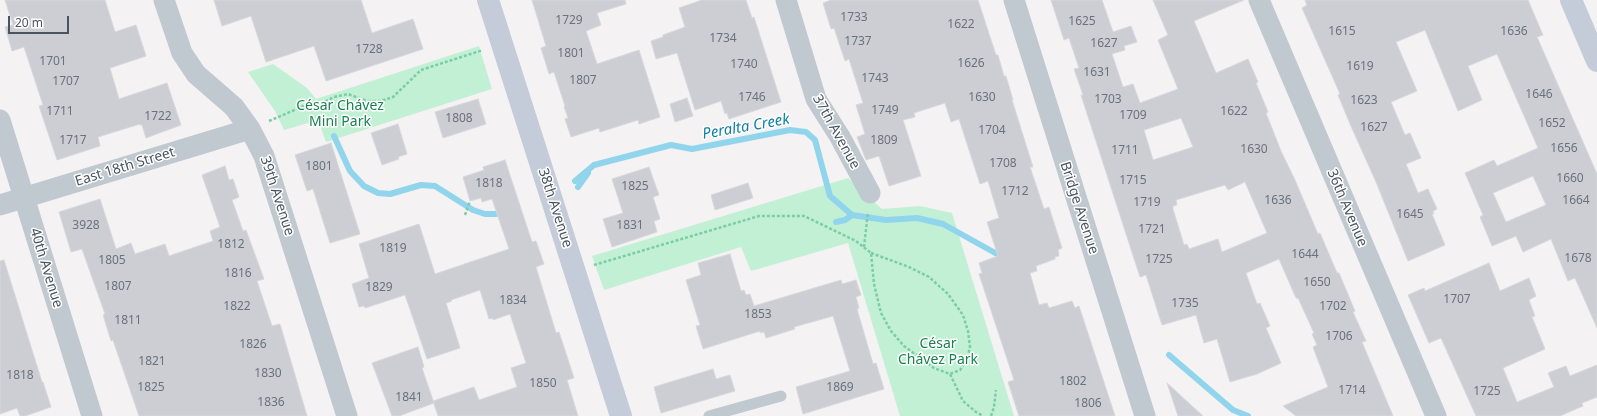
<!DOCTYPE html>
<html>
<head>
<meta charset="utf-8">
<style>
	body { margin:0 }
	#map { position:relative; width:1597px; height:416px; overflow:hidden; background:#f4f2f2; font-family:"Noto Sans",sans-serif }
	canvas { display:block }
	.scale { position:absolute; left:8px; top:16px; width:61px; height:18px; box-sizing:border-box; border:2px solid #49545f; border-top:0; padding-left:5px; font-size:12px; line-height:14px; white-space:nowrap; color:#49545f; -webkit-text-stroke:3px #fff; paint-order:stroke }
</style>
</head>
<body>
<div id="map">
<canvas width="1597" height="416"></canvas>
<div class="scale">20 m</div>
</div>
<script>
const ctx = document.querySelector('canvas').getContext('2d');
ctx.lineJoin = 'round';
function fill(path, color) {
  ctx.fillStyle = color;
  ctx.fill(path, 'evenodd');
}
function toPath(rows) {
  const path = new Path2D();
  for (const r of rows) {
    path.moveTo(r[0], r[1]);
    for (let i = 2; i < r.length; i += 2) path.lineTo(r[i], r[i + 1]);
  }
  return path;
}
function trace(path, color, width, dash) {
  ctx.strokeStyle = color;
  ctx.lineWidth = width;
  ctx.lineCap = dash ? 'butt' : 'round';
  ctx.setLineDash(dash || []);
  ctx.stroke(path);
}
function label(font, color, halo, rows, align = 'center') {
  ctx.font = font + ' "Noto Sans",sans-serif';
  ctx.lineWidth = 3;
  ctx.setLineDash([]);
  ctx.textBaseline = 'middle';
  ctx.strokeStyle = halo;
  ctx.fillStyle = color;
  for (const [text, x, y, turn = 0] of rows) {
    ctx.save();
    ctx.translate(x, y);
    ctx.rotate((+turn || 0) * Math.PI / 180);
    ctx.textAlign = isNaN(turn) ? turn : align;
    if (halo) ctx.strokeText(text, 0, 0);
    ctx.fillText(text, 0, 0);
    ctx.restore();
  }
}
fill(toPath([
	[479,46,492,89,326,142,318,120,284,130,275,111,248,72,273,64,307,88,316,99],
	[848,178,882,209,920,206,952,213,1014,416,900,416,848,243,751,271,741,247,604,290,592,256]
]), '#c2f0d5');
trace(toPath([
	[334,136,350,171,364,186,378,193,390,194,421,185,435,186,473,210,485,214,496,214],
	[575,181,594,165,671,145,692,149,790,130,806,132,815,140,830,196,852,215,886,220,917,218,943,224,997,254],
	[578,187,588,173],
	[836,222,845,220,852,215],
	[1169,355,1233,410,1248,416]
]), '#90d5ec', 6);
const building = toPath([
	[5,0,105,0,115,32,136,25,146,56,110,68,119,99,167,83,181,125,146,138,142,125,140,125,140,124,98,137,100,146,57,160,39,106,43,105,24,47,12,51,5,27,13,25,5,0],
	[214,0,361,0,372,33,413,19,423,49,326,81,314,46,266,62,251,16,222,26,214,0],
	[532,0,625,0,626,4,597,13,601,25,586,31,597,64,639,50,660,117,639,124,638,120,600,132,599,128,571,137,565,119,568,118,564,107,565,106,554,72,549,74,541,48,546,46,532,0],
	[702,0,746,0,752,18,754,17,781,102,729,119,727,113,725,114,721,101,695,110,677,53,656,59,651,41,663,37,663,35,685,27,679,8,702,0],
	[831,0,978,0,996,55,998,55,1004,76,1006,76,1013,100,1012,100,1033,167,1030,167,1044,209,1049,207,1062,248,1058,250,1059,256,1055,257,1055,259,1036,266,1037,271,1030,273,1039,305,1047,303,1049,308,1072,301,1075,308,1079,306,1115,416,1019,416,1008,382,1014,380,979,274,982,273,979,263,998,256,987,222,999,218,988,181,980,184,959,119,951,122,945,103,914,113,915,117,903,120,921,176,889,186,879,156,866,160,857,137,865,134,856,105,863,103,849,59,845,61,834,28,831,29,823,3,831,0],
	[1051,0,1102,0,1113,32,1131,26,1137,42,1124,46,1125,50,1112,54,1123,87,1133,84,1140,103,1178,89,1158,40,1168,35,1153,0,1244,0,1194,21,1216,73,1248,59,1258,82,1256,83,1268,112,1266,113,1281,151,1295,180,1318,234,1320,233,1337,273,1339,273,1355,311,1353,312,1366,341,1362,342,1393,416,1296,416,1283,406,1328,387,1313,347,1317,345,1312,334,1314,333,1298,298,1296,298,1279,259,1246,273,1257,304,1260,303,1270,326,1266,328,1281,363,1257,374,1230,382,1217,339,1204,343,1196,315,1162,325,1146,275,1140,277,1081,95,1083,95,1074,69,1079,68,1069,38,1064,40,1051,0],
	[1181,118,1193,147,1153,160,1144,130,1181,118],
	[1245,182,1267,233,1222,252,1218,239,1189,249,1187,244,1184,245,1173,209,1173,206,1177,205,1176,200,1225,185,1228,190,1245,182],
	[1305,0,1528,0,1543,35,1537,37,1597,174,1597,328,1575,278,1568,281,1551,239,1523,252,1516,236,1492,246,1480,217,1483,215,1465,173,1494,160,1497,166,1538,148,1497,54,1468,66,1482,100,1458,111,1425,30,1396,42,1417,91,1391,102,1405,135,1410,133,1421,158,1406,164,1418,193,1428,189,1437,209,1433,211,1434,214,1432,214,1445,245,1408,261,1376,182,1350,124,1338,95,1340,94,1302,8,1307,5,1305,0],
	[1533,176,1546,205,1506,222,1493,193,1533,176],
	[687,98,693,116,675,122,670,104,687,98],
	[478,99,486,124,443,138,435,112,478,99],
	[398,124,407,154,398,157,399,159,382,165,371,133,398,124],
	[331,143,360,234,330,243,313,189,307,191,295,155,331,143],
	[505,160,532,242,536,241,544,264,536,267,556,333,559,332,574,378,567,380,578,416,438,416,433,401,474,387,479,400,517,387,511,368,526,363,510,314,493,320,493,318,489,319,480,290,451,300,452,301,446,303,460,348,427,359,405,295,365,308,364,306,359,307,352,284,369,278,359,244,419,224,435,274,509,249,492,199,482,202,481,198,470,201,463,177,484,170,483,167,505,160],
	[225,166,229,180,233,179,239,197,232,200,243,231,246,230,264,279,257,281,272,326,280,324,307,416,139,416,113,340,111,341,103,315,105,314,82,249,71,252,59,212,100,199,116,249,131,243,135,254,165,244,169,256,213,241,210,231,220,227,202,175,225,166],
	[649,167,659,195,653,197,660,219,654,221,657,232,612,247,603,219,623,213,612,179,649,167],
	[748,183,753,198,715,210,711,195,748,183],
	[730,254,741,291,744,290,746,295,750,294,754,306,841,280,842,284,856,280,861,295,856,297,859,308,857,309,873,364,876,363,884,389,803,414,796,387,850,371,833,316,794,327,795,329,766,338,764,332,760,333,760,331,703,349,696,326,700,325,686,280,701,275,698,263,730,254],
	[4,260,42,382,43,382,51,407,25,416,20,416,17,408,0,414,0,261,4,260],
	[1489,263,1500,291,1529,278,1536,296,1529,300,1535,316,1532,317,1545,349,1503,368,1517,402,1554,387,1548,373,1566,366,1570,376,1597,365,1597,397,1582,403,1583,406,1560,416,1476,416,1441,338,1429,343,1408,295,1424,288,1425,291,1489,263],
	[418,347,424,367,422,368,434,403,399,416,392,416,372,363,418,347],
	[713,369,716,379,730,375,735,391,661,413,654,387,713,369],
	[1167,383,1203,416,1178,416,1167,383]
]);
fill(building, '#ccced4');
trace(building, '#d6d8dd', 1);
trace(toPath([
	[269,121,306,105,322,103,334,97,348,94,367,101,381,101,393,97,421,70,483,50],
	[465,215,470,201],
	[864,247,868,212],
	[871,253,909,267,929,277,948,294,963,315,968,331,970,347,967,360,960,370,950,374],
	[594,265,759,216,804,216,856,241,871,253,874,284,881,313,891,331,904,346,934,368,950,374,963,401,976,412,983,416],
	[991,416,994,407,996,390]
]), '#7acda7', 2.5, [3, 2]);
trace(toPath([
	[709,416,781,396]
]), '#c0c8d0', 11);
trace(toPath([
	[164,0,182,53,196,74,234,107,250,129,264,156,347,416],
	[786,0,816,99,840,137,870,193],
	[1014,0,1145,416],
	[1259,0,1436,416],
	[0,120,92,416],
	[0,205,250,129]
]), '#c0c8d0', 21);
trace(toPath([
	[488,0,621,416],
	[1571,0,1597,61]
]), '#c3ccd8', 22);
label('12px', '#6a727c', null, [
	["1733",854,18],
	["1729",569,21],
	["1625",1082,22],
	["1622",961,25],
	["1615",1342,32],
	["1636",1514,32],
	["1734",723,39],
	["1737",858,42],
	["1627",1104,44],
	["1728",369,50],
	["1801",571,54],
	["1701",53,62],
	["1626",971,64],
	["1740",744,65],
	["1619",1360,67],
	["1631",1097,73],
	["1743",875,79],
	["1807",583,81],
	["1707",66,82],
	["1646",1539,95],
	["1746",752,98],
	["1630",982,98],
	["1703",1108,100],
	["1623",1364,101],
	["1749",885,111],
	["1711",60,112],
	["1622",1234,112],
	["1709",1133,116],
	["1722",158,117],
	["1808",459,119],
	["1652",1552,124],
	["1627",1374,128],
	["1704",992,131],
	["1717",73,141],
	["1809",884,141],
	["1656",1564,149],
	["1630",1254,150],
	["1711",1125,151],
	["1708",1003,164],
	["1801",319,167],
	["1660",1570,179],
	["1715",1133,181],
	["1818",489,184],
	["1825",635,187],
	["1712",1015,192],
	["1636",1278,201],
	["1664",1576,201],
	["1719",1147,203],
	["1645",1410,215],
	["3928",86,226],
	["1831",630,226],
	["1721",1152,230],
	["1812",231,245],
	["1819",393,249],
	["1644",1305,255],
	["1678",1578,259],
	["1725",1159,260],
	["1805",112,261],
	["1816",238,274],
	["1650",1317,283],
	["1807",118,287],
	["1829",379,288],
	["1707",1457,300],
	["1834",513,301],
	["1735",1185,304],
	["1822",237,307],
	["1702",1333,307],
	["1853",758,315],
	["1811",128,321],
	["1706",1339,337],
	["1826",253,345],
	["1821",152,362],
	["1830",268,374],
	["1818",20,376],
	["1802",1073,382],
	["1850",543,384],
	["1825",151,388],
	["1869",840,388],
	["1714",1352,391],
	["1725",1487,392],
	["1841",409,398],
	["1836",271,403],
	["1806",1088,404]
]);
label('14px', '#198151', '#fff', [
	["César Chávez",340,106],
	["Mini Park",340,122],
	["César",938,344],
	["Chávez Park",938,360]
]);
label('14px', '#49545f', '#fff', [
	["37th Avenue",836,132,61],
	["East 18th Street",125,167,-17],
	["39th Avenue",277,196,72],
	["38th Avenue",555,208,72],
	["Bridge Avenue",1079,208,72],
	["36th Avenue",1347,208,67],
	["40th Avenue",46,268,73]
]);
label('italic 15px', '#0e80a5', '#fff', [
	["Peralta Creek",746,127,-10]
]);
</script>
</body>
</html>
